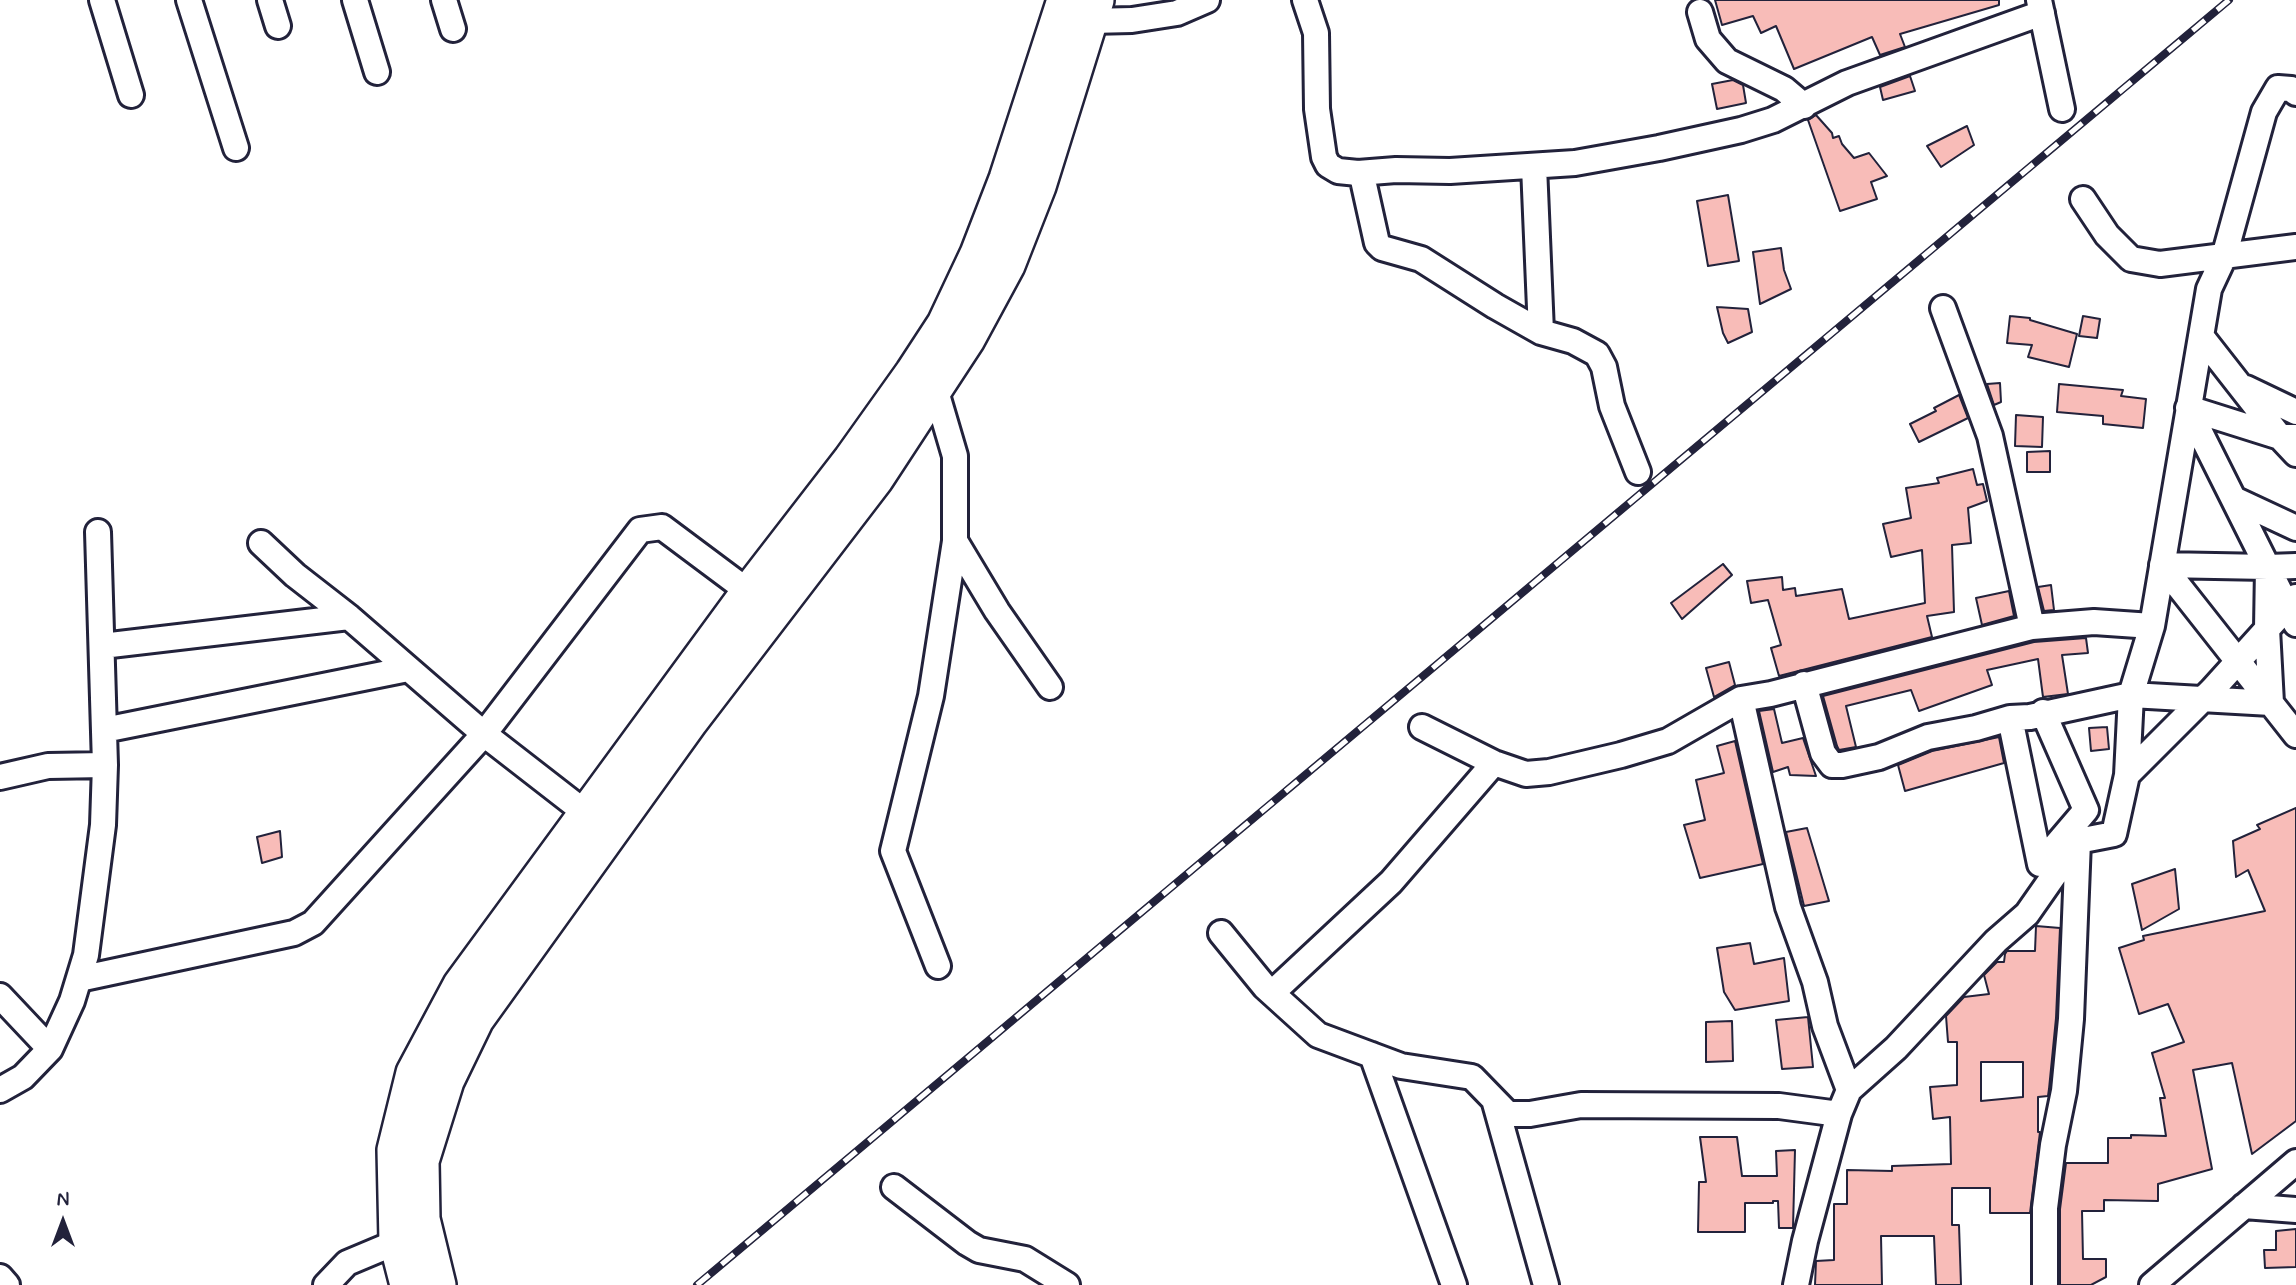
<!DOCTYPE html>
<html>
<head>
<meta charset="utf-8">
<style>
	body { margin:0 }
	#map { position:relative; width:2296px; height:1285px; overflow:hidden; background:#fff; font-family:Mynerve,sans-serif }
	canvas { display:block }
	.north { position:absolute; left:28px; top:1187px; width:70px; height:70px; -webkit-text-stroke:5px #fff; paint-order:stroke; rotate:0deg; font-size:19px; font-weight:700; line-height:28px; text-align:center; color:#22223b }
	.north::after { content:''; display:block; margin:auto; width:24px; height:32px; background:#22223b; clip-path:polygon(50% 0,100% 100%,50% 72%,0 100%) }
</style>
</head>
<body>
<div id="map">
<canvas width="2296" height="1285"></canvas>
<div class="north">N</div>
</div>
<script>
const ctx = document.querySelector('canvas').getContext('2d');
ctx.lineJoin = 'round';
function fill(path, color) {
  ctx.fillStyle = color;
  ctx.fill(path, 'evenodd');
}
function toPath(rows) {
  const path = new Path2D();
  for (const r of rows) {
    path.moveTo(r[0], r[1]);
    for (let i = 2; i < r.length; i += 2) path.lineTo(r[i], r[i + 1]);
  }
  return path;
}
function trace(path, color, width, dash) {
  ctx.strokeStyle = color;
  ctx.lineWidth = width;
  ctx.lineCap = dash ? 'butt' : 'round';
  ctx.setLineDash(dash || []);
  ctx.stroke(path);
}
const building = toPath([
	[1715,0,1999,0,1999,5,1900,34,1905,47,1880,55,1872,37,1794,69,1776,26,1761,33,1753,16,1722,25,1715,0],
	[1910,76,1915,91,1883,100,1880,87,1910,76],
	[1733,80,1743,85,1746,103,1717,109,1712,84,1733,80],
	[1816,115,1832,133,1833,138,1839,136,1842,144,1854,158,1869,153,1887,176,1871,182,1877,199,1840,211,1808,120,1816,115],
	[1967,126,1974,145,1941,167,1927,146,1967,126],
	[1728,195,1739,261,1708,266,1697,201,1728,195],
	[1781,248,1784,270,1791,289,1760,304,1753,252,1781,248],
	[1717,307,1748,309,1752,332,1728,343,1723,333,1717,307],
	[2010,316,2030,318,2030,320,2077,334,2069,367,2028,357,2032,345,2007,343,2010,316],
	[2083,316,2100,319,2097,338,2079,336,2083,316],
	[2000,383,2001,402,1994,405,1987,384,2000,383],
	[2059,384,2123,390,2121,396,2146,399,2143,428,2103,424,2103,416,2057,412,2059,384],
	[1959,395,1968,418,1919,442,1910,424,1936,411,1934,408,1959,395],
	[2016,415,2043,417,2042,447,2015,446,2016,415],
	[2050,451,2050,472,2027,472,2027,452,2050,451],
	[1973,469,1977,485,1983,484,1987,501,1968,508,1971,543,1952,545,1954,612,1927,616,1932,637,1779,676,1771,648,1781,645,1768,600,1751,603,1747,581,1782,577,1783,590,1795,588,1796,596,1842,589,1849,619,1925,603,1922,550,1891,557,1883,524,1911,518,1906,488,1939,483,1937,478,1973,469],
	[1723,564,1732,575,1682,619,1671,603,1723,564],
	[2051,585,2054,610,2044,611,2038,587,2051,585],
	[2009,591,2014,616,1982,625,1976,598,2009,591],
	[2086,638,2088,653,2062,655,2068,694,2043,697,2038,659,1987,670,1992,685,1919,711,1911,690,1846,706,1856,747,1839,750,1837,746,1823,696,2034,642,2086,638],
	[1729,662,1735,685,1714,697,1706,668,1729,662],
	[1774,709,1782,743,1803,738,1816,776,1790,775,1788,767,1773,772,1759,711,1774,709],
	[2107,727,2109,749,2091,751,2089,728,2107,727],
	[1999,737,2004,763,1905,791,1898,765,1932,751,1999,737],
	[1735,741,1763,864,1700,878,1684,825,1705,820,1696,780,1724,773,1717,746,1735,741],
	[2296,808,2296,1121,2252,1154,2232,1063,2193,1070,2212,1169,2158,1184,2158,1201,2104,1200,2104,1211,2082,1211,2083,1259,2106,1259,2106,1277,2091,1285,2060,1285,2060,1209,2066,1163,2108,1163,2108,1138,2131,1138,2131,1135,2166,1136,2160,1098,2165,1098,2152,1053,2184,1042,2168,1004,2139,1014,2119,948,2144,940,2143,936,2265,911,2248,870,2236,877,2233,841,2260,829,2257,825,2296,808],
	[1807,828,1829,901,1804,906,1786,832,1807,828],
	[280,831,282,857,262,863,257,837,280,831],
	[2175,869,2179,909,2142,930,2132,884,2175,869],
	[2036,926,2060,928,2056,1018,2049,1089,2048,1096,2038,1097,2038,1132,2040,1132,2030,1213,1990,1213,1990,1188,1952,1188,1952,1225,1959,1225,1961,1285,1936,1285,1934,1236,1881,1236,1882,1285,1815,1285,1816,1261,1834,1260,1834,1204,1847,1204,1847,1170,1892,1171,1892,1166,1951,1164,1950,1117,1933,1119,1930,1087,1957,1085,1957,1042,1948,1042,1946,1016,1964,997,1989,994,1984,975,1997,962,2004,962,2005,954,2007,951,2035,951,2036,926],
	[1981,1062,2023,1062,2023,1097,1981,1101,1981,1062],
	[1750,943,1754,964,1784,958,1789,1001,1735,1010,1724,992,1717,948,1750,943],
	[1808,1017,1813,1067,1782,1069,1776,1020,1808,1017],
	[1732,1021,1733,1061,1706,1062,1706,1022,1732,1021],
	[1700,1137,1737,1137,1742,1176,1777,1176,1776,1151,1795,1150,1793,1228,1779,1228,1778,1201,1773,1201,1773,1203,1745,1203,1745,1232,1698,1232,1699,1182,1706,1182,1700,1137],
	[2296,1229,2296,1267,2265,1268,2264,1250,2276,1250,2276,1231,2296,1229]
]);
fill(building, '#f8bcb8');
trace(building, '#22223b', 2);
const street = toPath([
	[102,0,131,95],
	[189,0,236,148],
	[270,0,278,26],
	[355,0,377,72],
	[444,0,453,29],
	[1305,0,1316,33,1317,109,1324,157,1328,165,1338,171,1358,173,1363,180,1377,243,1382,248,1421,259,1495,306,1541,332,1573,341,1597,354,1604,367,1612,406,1638,472],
	[2039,0,2062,109],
	[1700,12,1708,39,1727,61,1784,89,1804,106],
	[1090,21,1132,20,1177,13,1207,0],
	[1534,166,1541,332],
	[1358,173,1396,170,1450,171,1575,163,1659,148,1741,130,1773,120,1847,83,2042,13],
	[2083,199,2107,235,2131,259,2160,264,2296,247],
	[1943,308,1990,436,2032,627],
	[2201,336,2280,437,2296,437],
	[935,388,955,456,955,541,997,611,1050,687],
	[2246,388,2296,412],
	[2188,408,2296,624],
	[2188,408,2280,437,2296,454],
	[2234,499,2296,528],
	[261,543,295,575,349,617,484,734,587,814],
	[2162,565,2296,735],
	[2268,567,2296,566],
	[102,646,349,617],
	[1804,684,1823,753,1832,765,1842,765,1879,757,1928,737,1976,728,2010,718,2030,717,2131,695,2271,703,2267,629,2268,567,2162,565],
	[1741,699,1788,907,1815,982,1825,1026,1849,1090],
	[2010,718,2040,864],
	[1422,727,1494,763,1526,774,1549,772,1621,755,1668,741,1741,699,1771,694,2032,627,2094,622,2152,626],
	[104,730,408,669],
	[2127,775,2212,690,2296,597],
	[0,777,48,766,105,765],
	[2040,864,2086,810,2043,712],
	[1221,933,1265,987,1318,1035,1401,1066,1472,1077,1508,1114,1530,1114,1581,1105,1779,1106,1839,1114],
	[938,966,893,851,931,696,955,541],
	[79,979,294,933,313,923,484,734,640,530,662,527,749,592],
	[1272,993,1391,882,1494,763],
	[0,996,50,1049],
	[1372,1055,1454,1285],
	[0,1090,23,1077,50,1049,72,1001,86,955,103,825,105,765,98,532],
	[1495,1103,1546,1285],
	[894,1187,967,1243,979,1250,1025,1259,1067,1285],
	[2244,1206,2296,1210],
	[0,1277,7,1285],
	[326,1285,347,1263,397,1242],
	[1796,1285,1805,1241,1839,1114,1849,1090,1896,1048,1996,941,2027,914,2078,841,2114,834,2127,775,2131,695,2152,626,2209,289,2224,257,2264,112,2278,88,2291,89,2296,93],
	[2045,1285,2045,1208,2053,1145,2064,1091,2071,1019,2078,841],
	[2152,1285,2296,1162]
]);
const secondary = toPath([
	[408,1285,397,1242,395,1150,414,1073,461,985,749,592,851,460,913,373,945,324,978,254,1007,179,1065,0],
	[438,1285,422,1219,421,1161,446,1081,476,1019,690,721,876,478,967,339,1007,265,1038,186,1096,0]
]);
trace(street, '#22223b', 30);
trace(secondary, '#22223b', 40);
trace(street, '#fff', 24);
trace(secondary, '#fff', 35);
const rail = toPath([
	[697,1285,2229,0]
]);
trace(rail, '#22223b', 8);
trace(rail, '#fff', 5, [16]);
</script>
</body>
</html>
